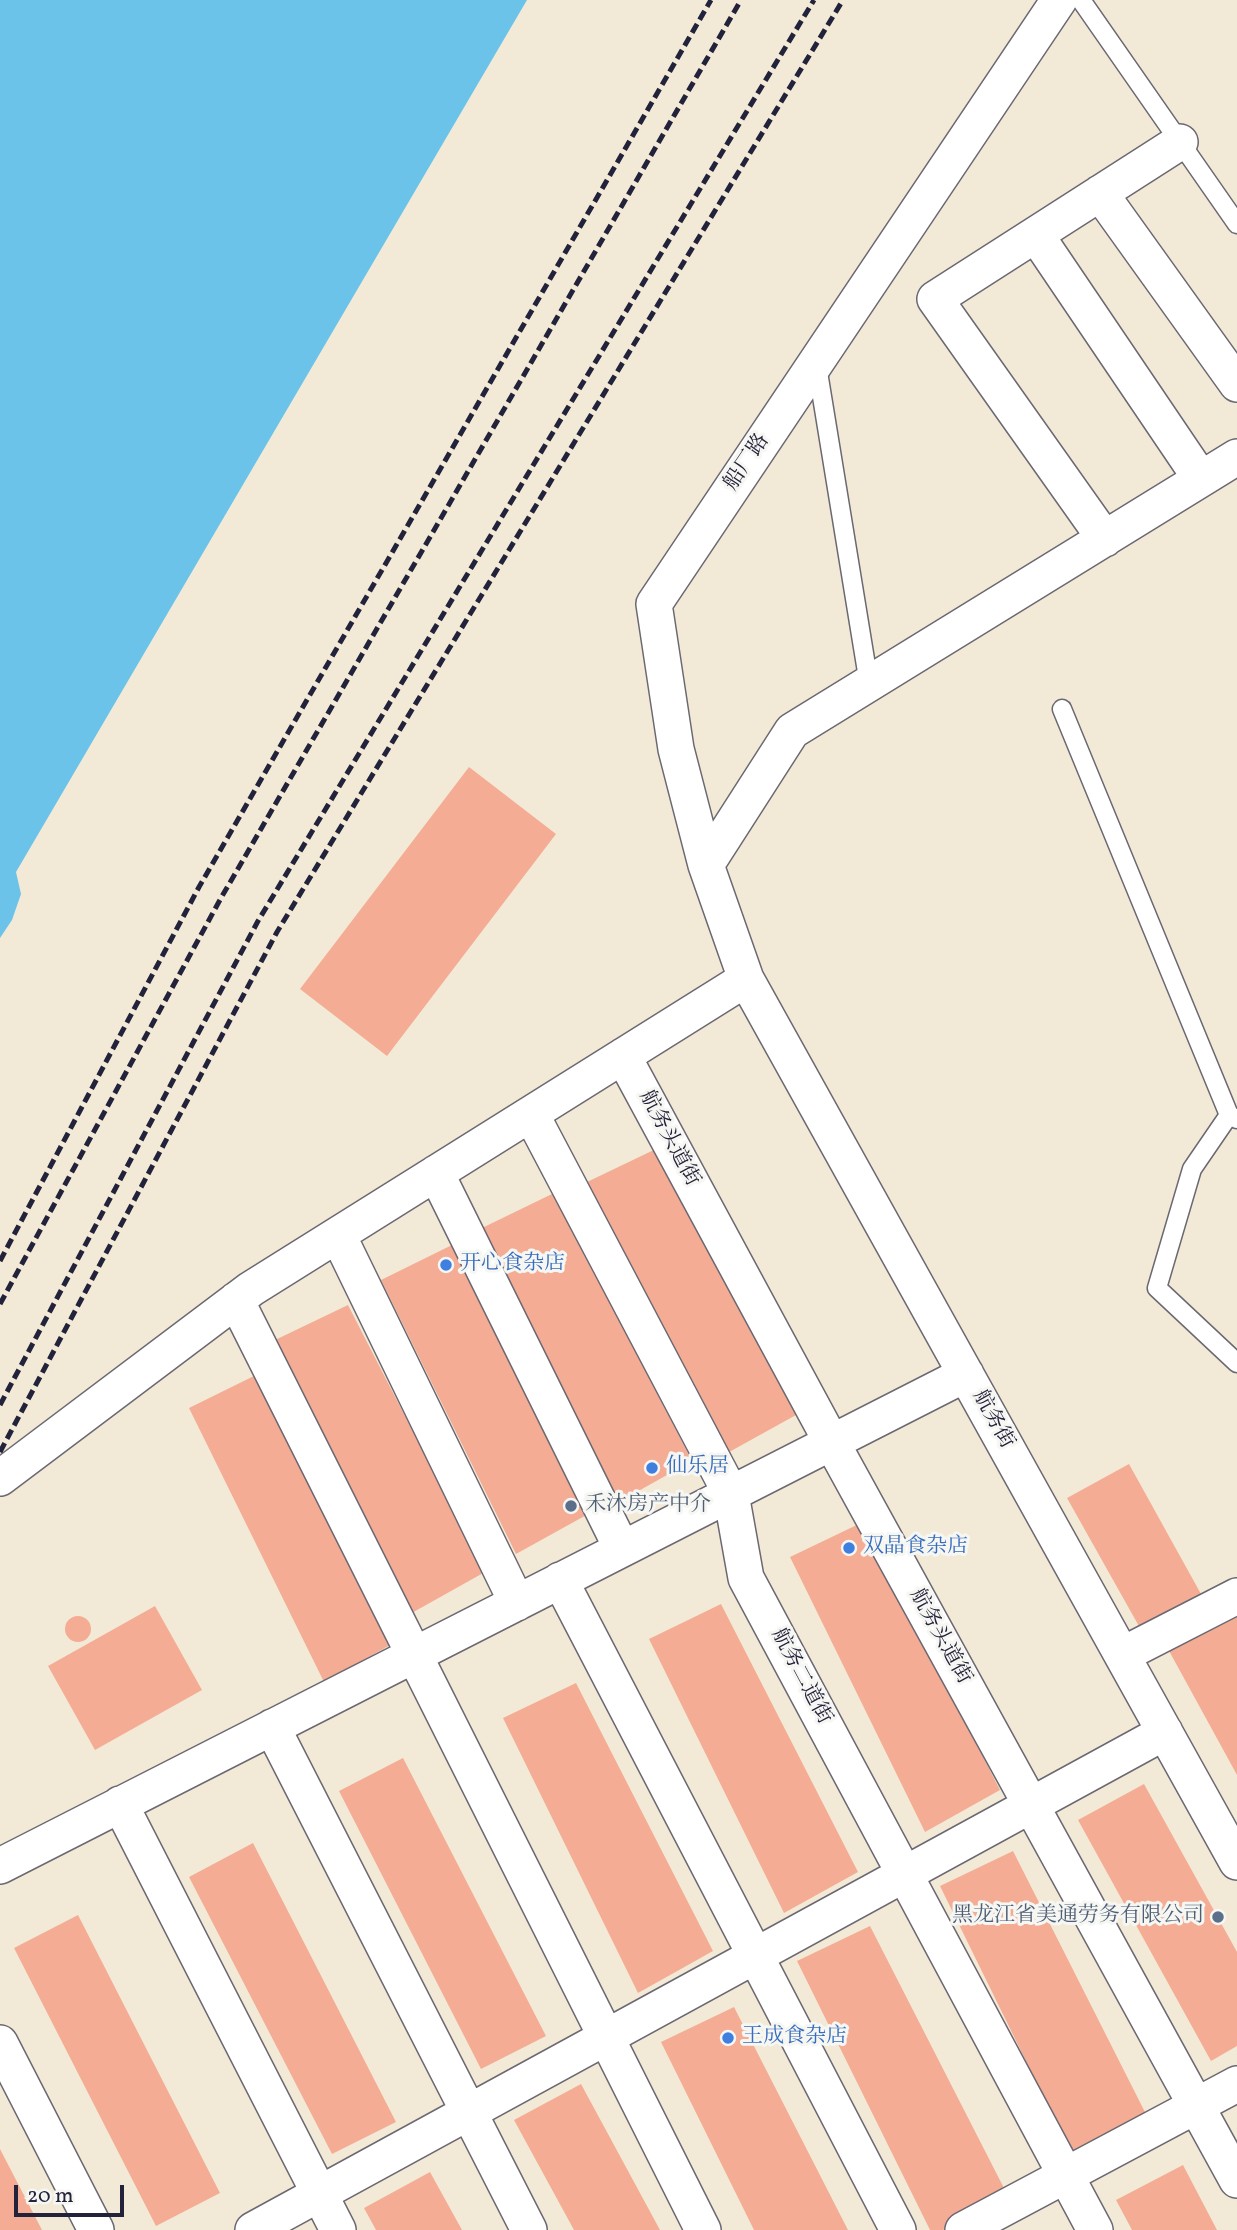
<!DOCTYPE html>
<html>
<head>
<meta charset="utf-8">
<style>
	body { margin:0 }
	#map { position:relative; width:1237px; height:2230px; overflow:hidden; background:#f2ead7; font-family:Vollkorn,serif }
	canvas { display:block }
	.scale { position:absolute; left:14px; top:2185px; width:110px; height:32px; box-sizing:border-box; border:4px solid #22223b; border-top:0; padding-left:9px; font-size:21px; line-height:24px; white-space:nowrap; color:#22223b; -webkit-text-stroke:5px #f6f6f2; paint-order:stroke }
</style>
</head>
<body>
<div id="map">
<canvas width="1237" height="2230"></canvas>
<div class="scale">20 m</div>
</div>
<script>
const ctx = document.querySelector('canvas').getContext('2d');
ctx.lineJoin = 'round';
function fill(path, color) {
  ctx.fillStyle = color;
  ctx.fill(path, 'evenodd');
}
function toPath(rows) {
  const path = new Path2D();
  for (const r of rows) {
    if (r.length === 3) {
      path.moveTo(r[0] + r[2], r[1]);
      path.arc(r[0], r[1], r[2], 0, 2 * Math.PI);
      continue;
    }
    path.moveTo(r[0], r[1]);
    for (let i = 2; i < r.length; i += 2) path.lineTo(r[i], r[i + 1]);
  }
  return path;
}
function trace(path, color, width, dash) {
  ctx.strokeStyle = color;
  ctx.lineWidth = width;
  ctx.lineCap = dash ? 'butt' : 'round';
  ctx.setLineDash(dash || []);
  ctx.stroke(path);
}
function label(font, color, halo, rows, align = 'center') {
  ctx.font = font + ' Vollkorn,"Noto Serif SC",serif';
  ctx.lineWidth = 6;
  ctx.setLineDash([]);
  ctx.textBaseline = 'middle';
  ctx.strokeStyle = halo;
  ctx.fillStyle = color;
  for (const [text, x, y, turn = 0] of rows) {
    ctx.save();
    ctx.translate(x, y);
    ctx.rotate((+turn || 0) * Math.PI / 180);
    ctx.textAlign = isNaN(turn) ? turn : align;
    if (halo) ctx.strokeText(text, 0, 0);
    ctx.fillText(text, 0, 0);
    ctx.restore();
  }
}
fill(toPath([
	[0,0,527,0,16,872,21,894,12,920,0,938]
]), '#6cc3e9');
fill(toPath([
	[469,767,556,834,387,1056,300,989],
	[660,1147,796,1415,722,1456,587,1182],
	[554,1193,692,1461,617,1503,482,1228],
	[454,1244,590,1513,516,1554,381,1280],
	[348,1305,485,1572,410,1614,275,1340],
	[262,1372,399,1640,324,1682,189,1408],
	[1129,1464,1201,1594,1140,1628,1067,1498],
	[863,1522,1000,1790,925,1832,790,1557],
	[721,1604,858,1872,784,1913,649,1639],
	[155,1606,202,1690,95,1750,48,1666],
	[1234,1613,1237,1617,1237,1775,1168,1649],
	[78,1629,13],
	[576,1683,713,1951,638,1993,503,1718],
	[403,1758,546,2036,481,2069,339,1791],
	[1144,1784,1237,1952,1237,2046,1211,2061,1078,1820],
	[253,1843,396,2122,332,2154,189,1877],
	[1013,1851,1149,2120,1075,2161,940,1886],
	[78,1915,220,2193,156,2226,14,1948],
	[870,1926,1007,2194,943,2230,930,2230,797,1961],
	[734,2007,848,2230,754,2230,661,2042],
	[581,2084,660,2230,574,2230,514,2120],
	[0,2149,42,2230,0,2230],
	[1183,2165,1217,2230,1132,2230,1116,2200],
	[430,2172,462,2230,376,2230,364,2208]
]), '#f4ad94');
const service = toPath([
	[1081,0,1237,224],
	[817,366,869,684],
	[1062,709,1229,1115,1237,1119],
	[1229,1115,1192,1169,1157,1288,1237,1363]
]);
const minor = toPath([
	[1059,0,654,604,676,749,706,865,746,979,1237,1862],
	[1100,193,1237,384],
	[1036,235,1201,479],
	[1105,539,935,299,1180,142],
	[706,865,792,731,1237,457],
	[623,1056,832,1443,1237,2180],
	[531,1114,731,1494,746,1578,1095,2230],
	[436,1173,622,1549],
	[338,1235,517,1603],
	[236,1300,703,2230],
	[0,1478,251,1289,746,979],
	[560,1580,898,2230],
	[1122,1655,1237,1596],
	[272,1727,529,2230],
	[120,1804,338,2230],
	[0,1866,966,1374],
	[0,2043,96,2230],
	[253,2230,1165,1732],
	[963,2230,1237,2084]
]);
trace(service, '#6b6872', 21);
trace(minor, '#6b6872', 38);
trace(service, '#fff', 18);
trace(minor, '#fff', 35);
trace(toPath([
	[0,1261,199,887,711,0],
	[0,1304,221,898,741,0],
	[0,1405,258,921,814,0],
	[0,1452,277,932,843,0]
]), '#22223b', 5, [10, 5]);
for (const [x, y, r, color] of [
	[446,1265,7,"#3f7fe0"],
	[652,1468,7,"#3f7fe0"],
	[571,1506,7,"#5c6f8a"],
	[849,1548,7,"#3f7fe0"],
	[1218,1917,7,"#5c6f8a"],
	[728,2038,7,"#3f7fe0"]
]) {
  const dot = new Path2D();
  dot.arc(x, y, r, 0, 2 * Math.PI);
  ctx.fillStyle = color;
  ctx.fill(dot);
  trace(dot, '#f6f6f2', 2.5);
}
label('21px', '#22223b', '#f6f6f2', [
	["船厂路",748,463,-56],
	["航务头道街",668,1139,62],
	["航务街",992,1420,61],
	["航务头道街",939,1637,61],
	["航务二道街",800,1677,62]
]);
label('21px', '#366cbe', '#f6f6f2', [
	["开心食杂店",460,1265],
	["仙乐居",666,1468],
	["双晶食杂店",863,1548],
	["王成食杂店",742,2038]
], 'left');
label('21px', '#4e5e75', '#f6f6f2', [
	["禾沐房产中介",585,1506],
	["黑龙江省美通劳务有限公司",1204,1917,"right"]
], 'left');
</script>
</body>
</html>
